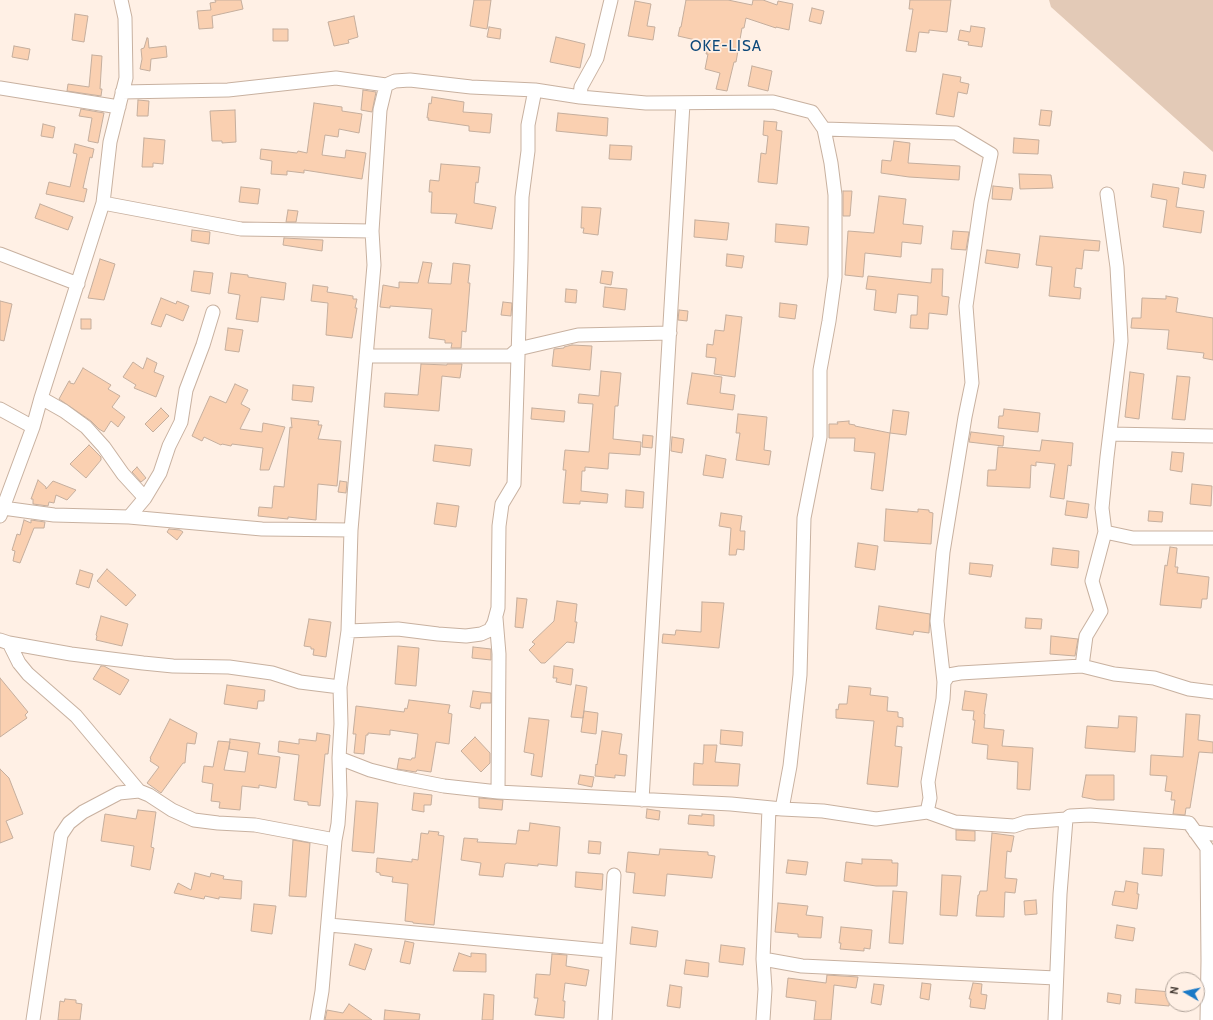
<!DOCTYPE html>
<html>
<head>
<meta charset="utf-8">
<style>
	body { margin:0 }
	#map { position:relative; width:1213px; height:1020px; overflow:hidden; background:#fff0e5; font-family:Cabin,sans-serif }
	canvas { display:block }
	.north { position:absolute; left:1165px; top:972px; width:40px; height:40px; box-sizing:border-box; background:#fff0e5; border:1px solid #b4a79d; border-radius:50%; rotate:279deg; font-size:11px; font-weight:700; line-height:16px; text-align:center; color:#433932 }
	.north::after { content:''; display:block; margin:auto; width:14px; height:18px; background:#1a79c6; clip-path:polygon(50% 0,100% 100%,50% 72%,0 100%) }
</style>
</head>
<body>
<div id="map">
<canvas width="1213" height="1020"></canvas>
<div class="north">N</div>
</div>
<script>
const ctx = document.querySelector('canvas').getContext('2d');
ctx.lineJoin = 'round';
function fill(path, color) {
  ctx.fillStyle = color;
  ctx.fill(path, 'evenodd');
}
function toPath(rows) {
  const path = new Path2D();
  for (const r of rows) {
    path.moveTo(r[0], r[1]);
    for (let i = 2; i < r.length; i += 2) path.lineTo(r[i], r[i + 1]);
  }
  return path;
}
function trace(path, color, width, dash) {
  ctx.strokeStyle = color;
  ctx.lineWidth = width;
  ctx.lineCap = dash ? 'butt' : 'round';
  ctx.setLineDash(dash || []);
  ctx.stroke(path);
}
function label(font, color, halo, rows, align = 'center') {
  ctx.font = font + ' Cabin,sans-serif';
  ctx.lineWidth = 3.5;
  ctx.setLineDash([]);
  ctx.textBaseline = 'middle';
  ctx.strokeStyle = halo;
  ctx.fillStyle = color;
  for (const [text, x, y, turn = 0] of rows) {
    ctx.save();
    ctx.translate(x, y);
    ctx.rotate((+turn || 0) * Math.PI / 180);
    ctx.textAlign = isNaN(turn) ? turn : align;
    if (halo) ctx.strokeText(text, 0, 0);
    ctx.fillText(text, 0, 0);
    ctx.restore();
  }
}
fill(toPath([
	[1049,0,1213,0,1213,152,1051,7]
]), '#e3cab7');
const building = toPath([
	[215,0,241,0,243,9,212,16,213,28,199,29,197,11,211,10,210,3,216,2,215,0],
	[474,0,491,0,487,29,470,26,474,0],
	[686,0,728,0,752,5,753,0,763,0,777,5,778,1,793,4,789,30,776,27,776,28,746,18,744,28,742,28,736,62,734,62,727,91,716,89,720,73,705,69,708,54,706,54,709,43,678,36,680,27,681,27,686,0],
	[910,0,951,0,947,32,929,30,929,33,919,32,916,52,906,51,913,9,909,9,910,0],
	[635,1,651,4,647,26,655,27,653,40,628,36,635,1],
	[812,8,824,11,821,24,809,21,812,8],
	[75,14,88,16,84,42,72,40,75,14],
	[354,16,358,37,348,40,349,43,334,46,328,22,354,16],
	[971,26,985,28,982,47,968,45,969,42,958,40,960,30,970,32,971,26],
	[489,27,501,29,500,39,487,37,489,27],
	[273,29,288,29,288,41,273,41,273,29],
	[556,37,585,44,580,68,550,62,556,37],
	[147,38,148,38,149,48,166,46,167,57,151,59,150,71,140,69,142,59,141,49,144,48,147,38],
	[14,46,30,49,28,60,12,57,14,46],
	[92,55,102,56,100,89,102,89,101,96,67,91,68,84,89,87,92,55],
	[752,66,772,71,768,91,748,86,752,66],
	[943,74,961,77,960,82,969,84,967,94,958,92,954,117,936,114,943,74],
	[363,90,376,92,372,112,361,110,363,90],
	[432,97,464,102,463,112,492,114,490,133,469,131,469,126,428,120,429,118,427,118,429,103,431,104,432,97],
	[138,100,149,101,148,116,137,116,138,100],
	[314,103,342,107,342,111,362,114,359,133,339,129,338,137,325,135,322,155,345,158,346,150,366,153,362,179,304,170,304,173,287,171,287,175,271,174,272,161,260,159,261,149,297,153,298,151,307,153,314,103],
	[81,109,104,113,98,143,88,141,92,118,79,116,81,109],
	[235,110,236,142,222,143,222,141,212,141,210,111,235,110],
	[1041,110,1052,111,1050,126,1039,125,1041,110],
	[558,113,608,118,607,136,556,131,558,113],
	[764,121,777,122,776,130,782,131,777,184,758,182,761,153,766,154,768,136,763,135,764,121],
	[43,124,55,127,53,138,41,136,43,124],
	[144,138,165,140,163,164,153,163,153,167,142,167,144,138],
	[1014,138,1039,140,1038,154,1013,153,1014,138],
	[894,141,910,143,908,163,960,166,959,180,909,177,881,173,882,160,891,161,894,141],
	[75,144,94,149,92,158,90,157,83,188,87,189,84,202,46,194,49,182,70,187,77,154,73,153,75,144],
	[610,145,632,146,631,160,609,159,610,145],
	[441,164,480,167,478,183,476,182,474,203,496,207,492,229,455,223,457,214,431,213,432,192,429,192,430,180,439,181,441,164],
	[1184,172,1206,175,1204,188,1182,184,1184,172],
	[1019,174,1051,175,1053,188,1020,189,1019,174],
	[1153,184,1179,188,1176,207,1204,211,1201,233,1163,227,1167,200,1151,197,1153,184],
	[993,186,1013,188,1011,200,992,199,993,186],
	[241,187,260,189,258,204,239,202,241,187],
	[843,191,852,191,850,216,843,216,843,191],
	[879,196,906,199,903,224,923,226,921,244,902,242,901,257,865,253,863,277,845,275,848,231,874,233,879,196],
	[40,204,73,217,68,230,35,218,40,204],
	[582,207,601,208,598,235,583,233,584,228,581,228,582,207],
	[288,210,298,211,296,222,286,222,288,210],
	[695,220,729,223,727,240,694,237,695,220],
	[776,224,809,227,807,245,775,242,776,224],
	[192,230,210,232,209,244,191,241,192,230],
	[953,231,969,232,966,250,951,249,953,231],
	[1040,236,1100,241,1099,251,1084,250,1082,269,1076,268,1074,287,1081,288,1080,299,1049,296,1052,267,1036,265,1040,236],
	[284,238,323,240,322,251,283,245,284,238],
	[987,250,1020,254,1018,268,985,263,987,250],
	[727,254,744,256,742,268,726,266,727,254],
	[100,259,115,264,104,300,88,298,100,259],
	[423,262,432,263,428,283,451,284,453,263,470,265,468,283,470,283,466,332,462,331,461,348,451,348,452,343,445,343,445,340,429,338,432,309,390,306,390,308,380,307,383,285,399,288,399,282,418,283,423,262],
	[932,269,943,269,942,296,949,297,947,315,929,313,928,329,910,328,911,315,917,315,918,296,898,294,896,313,874,310,876,290,866,289,868,276,931,283,932,269],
	[194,271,213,273,210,294,191,291,194,271],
	[602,271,613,272,611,285,600,283,602,271],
	[231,273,248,275,248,277,286,283,284,300,261,297,258,322,236,319,240,295,228,293,231,273],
	[313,285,328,287,327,292,353,296,353,299,357,299,355,308,357,308,352,338,326,335,328,303,311,301,313,285],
	[605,287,627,289,625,310,603,307,605,287],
	[566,289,577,290,576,303,565,302,566,289],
	[1166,296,1178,298,1176,312,1213,318,1213,360,1203,358,1204,353,1167,349,1169,330,1131,328,1132,318,1141,318,1142,298,1166,299,1166,296],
	[161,298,176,304,177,301,189,306,183,321,166,314,161,327,151,324,161,298],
	[0,301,12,304,4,341,0,340,0,301],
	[503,302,512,303,511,316,501,315,503,302],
	[780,303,797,305,795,319,779,317,780,303],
	[679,310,688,311,687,321,678,320,679,310],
	[726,315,742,317,735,377,714,374,716,358,706,357,707,344,713,345,715,330,724,331,726,315],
	[81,319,91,319,91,329,81,329,81,319],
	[228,328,243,330,239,352,225,350,228,328],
	[572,345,592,346,590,370,552,366,554,349,564,348,564,347,572,345],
	[147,358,157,363,154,372,164,376,156,397,134,388,136,385,123,377,133,362,143,369,147,358],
	[421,364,447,365,447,364,462,364,460,378,442,376,439,411,384,407,385,393,418,395,421,364],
	[83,368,111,385,108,389,120,396,112,407,125,417,118,427,111,421,104,432,99,429,91,421,59,399,69,381,70,381,70,383,74,384,83,368],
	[601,371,621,373,618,406,615,406,613,439,641,442,640,455,609,453,608,469,585,467,585,471,582,471,581,491,608,494,607,503,580,501,580,504,563,503,566,470,563,470,565,450,589,452,593,404,578,403,579,394,599,396,601,371],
	[1130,372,1144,374,1139,419,1125,417,1130,372],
	[692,373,722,377,720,393,735,395,733,410,687,404,692,373],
	[1177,376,1190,377,1185,420,1172,419,1177,376],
	[235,384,248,390,241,404,250,409,240,429,262,432,263,423,285,427,269,470,260,470,263,448,232,444,231,446,222,444,221,445,204,437,202,441,192,436,210,396,226,403,235,384],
	[293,385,314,387,312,402,292,400,293,385],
	[161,408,169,416,153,432,145,424,161,408],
	[532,408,565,411,564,422,531,419,532,408],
	[1004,409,1040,413,1038,432,998,428,999,416,1003,416,1004,409],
	[893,410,909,412,906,435,890,433,893,410],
	[738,414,767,417,764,450,771,451,769,465,736,460,740,433,736,433,738,414],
	[291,418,319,421,318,425,322,425,318,439,341,441,337,486,318,484,316,520,288,517,288,519,258,516,259,507,272,508,274,486,284,487,290,427,292,428,291,418],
	[849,421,849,424,855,425,855,426,890,433,883,491,871,489,875,453,854,451,855,438,829,438,829,424,838,424,837,422,849,421],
	[971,432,1004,436,1003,446,969,442,971,432],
	[643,435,653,436,652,448,642,447,643,435],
	[672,437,684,439,682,453,671,451,672,437],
	[1042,440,1073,443,1071,466,1068,465,1064,499,1050,497,1055,464,1036,462,1036,466,1031,465,1030,488,987,486,988,470,996,470,998,447,1040,451,1042,440],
	[89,445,101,457,101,460,86,478,70,464,89,445],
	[435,445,472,449,470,466,433,461,435,445],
	[1172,452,1184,453,1182,472,1170,470,1172,452],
	[706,455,726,459,723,478,703,475,706,455],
	[137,467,146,478,141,482,132,472,137,467],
	[38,480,46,487,46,489,53,481,76,490,67,500,56,495,54,503,49,502,48,506,33,504,33,499,31,499,38,480],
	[340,481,347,482,346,493,338,492,340,481],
	[1192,484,1212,486,1211,506,1190,504,1192,484],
	[626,490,644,492,643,508,625,507,626,490],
	[1067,501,1089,504,1087,518,1065,515,1067,501],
	[437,503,459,506,456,527,434,524,437,503],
	[886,509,918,512,918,509,929,510,929,512,933,513,931,544,884,541,886,509],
	[1149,511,1163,512,1162,522,1148,521,1149,511],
	[721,513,742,516,740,531,745,531,744,550,737,549,736,555,729,555,731,528,719,526,721,513],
	[24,520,31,523,31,520,45,522,44,528,34,528,20,563,13,561,15,551,12,550,17,534,20,535,24,520],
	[169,529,180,530,183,532,177,540,167,532,169,529],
	[858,543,878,546,875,570,855,567,858,543],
	[1170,547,1177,548,1175,567,1178,567,1177,573,1209,577,1207,599,1202,599,1201,608,1160,605,1165,565,1167,566,1170,547],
	[1053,548,1079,551,1078,568,1051,565,1053,548],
	[970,563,993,565,991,577,969,574,970,563],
	[107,569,136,595,126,606,97,581,107,569],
	[80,570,93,574,89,588,76,584,80,570],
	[517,598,527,599,523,628,515,627,517,598],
	[557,601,577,604,575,622,577,622,574,643,567,642,545,663,541,663,529,650,535,644,532,642,554,621,557,601],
	[702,602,724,603,719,648,662,643,663,634,675,635,676,630,701,632,702,602],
	[879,606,930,614,929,633,914,631,913,635,876,629,879,606],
	[101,616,128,624,122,646,96,640,97,636,96,635,101,616],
	[1026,618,1042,619,1041,629,1025,628,1026,618],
	[309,619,331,622,326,657,313,655,314,649,311,649,311,647,304,646,309,619],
	[1051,636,1078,639,1075,656,1050,654,1051,636],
	[398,646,419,648,416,686,395,684,398,646],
	[473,647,491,649,491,660,472,658,473,647],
	[101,666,104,666,129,680,120,695,93,679,101,666],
	[554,666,573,669,571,685,556,682,557,678,553,678,554,666],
	[0,678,28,712,25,715,27,718,0,737,0,678],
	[227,685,265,690,264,701,258,701,257,709,224,704,227,685],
	[576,685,587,687,583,718,571,717,576,685],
	[849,686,871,688,870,695,888,697,887,711,898,712,898,717,903,718,903,727,897,726,895,746,902,747,898,787,867,784,874,721,836,718,836,709,838,710,839,704,847,704,849,686],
	[473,691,491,693,491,703,481,703,480,709,470,707,473,691],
	[965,691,987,694,984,714,985,714,984,728,1004,730,1002,746,1033,748,1030,790,1017,789,1018,762,987,759,988,745,972,743,975,720,973,720,974,711,962,710,965,691],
	[409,700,450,705,448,713,452,714,449,744,436,742,431,772,417,770,416,772,397,769,399,758,411,760,412,758,415,758,418,734,390,730,390,735,368,733,368,735,366,735,364,754,354,753,356,734,353,734,356,706,404,712,405,708,407,709,409,700],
	[584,711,598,713,596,734,581,732,584,711],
	[1186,714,1200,715,1198,740,1213,742,1213,753,1199,752,1190,808,1186,808,1185,815,1173,814,1175,800,1171,800,1172,792,1165,791,1167,776,1150,775,1151,755,1183,757,1186,714],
	[1119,716,1137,717,1135,752,1085,748,1087,726,1118,728,1119,716],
	[529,718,549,720,542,777,531,775,534,754,524,752,529,718],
	[170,719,197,733,195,744,187,743,185,763,183,763,161,793,147,783,159,767,150,761,151,759,150,758,170,719],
	[721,730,743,732,742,746,720,744,721,730],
	[602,731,622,734,619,754,627,755,625,776,615,775,615,778,595,776,596,764,597,765,602,731],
	[317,733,330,735,328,754,325,754,320,806,308,805,308,802,294,800,299,755,278,752,279,741,299,744,299,739,316,741,317,733],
	[475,737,490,753,490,763,481,772,461,751,475,737],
	[230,739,260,743,258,754,280,757,276,788,259,785,259,788,242,786,240,810,219,808,220,802,211,801,213,784,202,782,204,766,213,767,218,741,230,742,224,770,245,772,248,752,229,749,230,739],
	[704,745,717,745,715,762,740,764,738,786,693,785,694,763,703,764,704,745],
	[0,769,9,778,23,814,6,821,13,838,0,843,0,769],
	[580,775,594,777,592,787,578,784,580,775],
	[1086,775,1114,775,1114,800,1097,800,1082,797,1086,775],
	[414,793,432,795,431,805,424,805,424,812,412,810,414,793],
	[479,798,503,800,502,810,479,808,479,798],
	[356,801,378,803,374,853,352,851,356,801],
	[647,809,660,811,659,820,646,818,647,809],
	[138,810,156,812,151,847,154,848,150,870,131,866,134,846,101,841,105,814,136,819,138,810],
	[702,814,714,815,714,826,688,824,689,815,702,816,702,814],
	[530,823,560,827,557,866,538,864,538,866,507,863,505,864,503,877,479,875,481,863,461,860,464,838,478,839,477,842,516,844,518,830,529,831,530,823],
	[956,830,975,831,975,841,956,840,956,830],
	[429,831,439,832,438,835,444,836,434,925,413,923,413,922,405,921,408,884,392,882,393,877,380,875,380,873,376,872,377,858,412,862,412,859,418,860,421,833,428,834,429,831],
	[992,833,1014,836,1011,852,1007,851,1005,878,1017,879,1015,893,1005,892,1004,917,976,916,978,895,979,895,980,891,987,891,992,833],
	[293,840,310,843,306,897,289,896,293,840],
	[589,841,601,842,600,854,588,853,589,841],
	[1144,848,1164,849,1162,876,1142,874,1144,848],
	[660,849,708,852,708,855,715,856,712,878,667,874,665,896,633,893,635,873,626,872,628,852,659,855,660,849],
	[862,859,892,860,892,863,898,863,897,886,876,886,844,881,846,862,862,864,862,859],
	[788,860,808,862,806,875,786,873,788,860],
	[576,872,603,874,602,890,575,887,576,872],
	[195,873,210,877,211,873,224,876,223,879,242,881,241,899,219,897,219,899,205,896,204,899,174,893,178,883,191,890,195,873],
	[942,875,961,876,957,916,940,915,942,875],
	[1126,881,1138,883,1137,894,1139,894,1137,909,1112,905,1115,891,1124,892,1126,881],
	[893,891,907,892,903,944,889,943,893,891],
	[1036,900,1037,914,1025,915,1024,901,1036,900],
	[778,903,808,906,806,915,823,917,821,938,798,937,798,934,775,932,778,903],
	[254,904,276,906,272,934,251,931,254,904],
	[1117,925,1135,928,1133,941,1115,938,1117,925],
	[632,927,658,931,656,947,630,944,632,927],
	[841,927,872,930,870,949,864,948,864,951,840,949,841,943,839,943,841,927],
	[405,941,414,943,410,964,400,962,405,941],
	[355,944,372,949,365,970,349,965,355,944],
	[721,945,745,948,743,965,719,962,721,945],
	[459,953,471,957,471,953,486,954,486,972,453,971,459,953],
	[552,954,567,955,566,966,589,970,586,986,565,983,563,1001,565,1001,564,1018,535,1015,538,998,534,998,536,974,550,975,552,954],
	[686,960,709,963,708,977,684,974,686,960],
	[827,975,858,977,856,988,834,985,831,1020,814,1020,816,1001,786,997,788,978,826,983,827,975],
	[922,983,931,984,929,1000,920,998,922,983],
	[973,983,982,984,981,994,987,995,985,1009,970,1007,971,999,969,999,973,983],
	[874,984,884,985,881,1005,871,1003,874,984],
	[670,985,682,987,680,1008,667,1006,670,985],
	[1136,989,1171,992,1169,1006,1135,1003,1136,989],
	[1108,993,1121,995,1120,1004,1107,1002,1108,993],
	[484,994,494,995,493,1020,482,1020,484,994],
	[65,999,76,1000,76,1003,82,1004,80,1020,58,1020,60,1001,64,1002,65,999],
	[349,1004,372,1020,325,1020,327,1010,343,1013,349,1004],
	[385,1010,420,1014,419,1020,384,1020,385,1010]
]);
fill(building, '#fad0b1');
trace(building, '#c5ae9d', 1);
const street = toPath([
	[0,88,119,107],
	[122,92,228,90,336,78,386,85,395,81,410,80,471,87,535,90,580,97,646,103,773,102,812,112,824,129,831,163,835,195,835,277,829,321,820,370,820,437,804,518,800,675,790,766,782,809],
	[580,97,581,87,597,58,611,0],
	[824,129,956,133,991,154,981,202,966,306,972,383,965,417,943,552,937,621,944,682],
	[103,203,241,229,372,231],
	[0,254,78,284],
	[366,356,510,356,518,349,578,335,670,333],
	[41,398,64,411,86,427,104,447,123,474,145,498,129,517],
	[0,409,33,427],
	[1110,434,1213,436],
	[145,498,160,473,169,446,181,422,186,390,203,345,213,312],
	[3,508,54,515,129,517,262,529,351,530],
	[0,516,33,427,41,398,103,203,110,142,126,78,125,18,121,0],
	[1105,532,1133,538,1213,538],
	[496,618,499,654,498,792],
	[348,631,398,629,438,634,466,636,481,634,490,630,494,623,498,608,499,526,502,504,514,484,521,260,522,197,528,151,528,125,535,90],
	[0,640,9,643,71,654,143,663,173,666,229,667,272,673,300,682,340,687],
	[9,643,19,663,28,674,76,716,139,791],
	[1082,666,1086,636,1101,611,1092,581,1105,532,1102,508,1107,457,1121,341,1117,267,1107,194],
	[339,758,370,770,398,777,444,786,498,792,731,804,782,809,823,811,876,819,927,812,955,822,1014,826,1026,822,1066,819,1070,816,1090,815,1189,823,1207,848,1208,961,1207,1020],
	[642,800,683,103],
	[927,812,930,798,928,782,943,699,944,682,949,675,960,673,1082,666,1114,674,1154,678,1189,689,1213,692],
	[1195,832,1213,834],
	[329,925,609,951],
	[763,959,802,966,1056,978],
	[33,1020,61,835,69,823,83,812,119,793,139,791,149,795,172,810,194,820,218,823,255,825,335,840],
	[317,1020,322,991,335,840,338,824,340,795,339,758,341,724,340,687,348,631,351,530,374,265,372,231,380,110,386,85],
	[605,1020,614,875],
	[763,1020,765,989,763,959,769,808],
	[1055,1020,1060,894,1066,819]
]);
trace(street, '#c8b1a0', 15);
trace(street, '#fff', 13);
ctx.letterSpacing = '1px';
label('15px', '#0e497a', '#fff0e5', [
	["OKE-LISA",726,47]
]);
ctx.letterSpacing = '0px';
</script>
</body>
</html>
